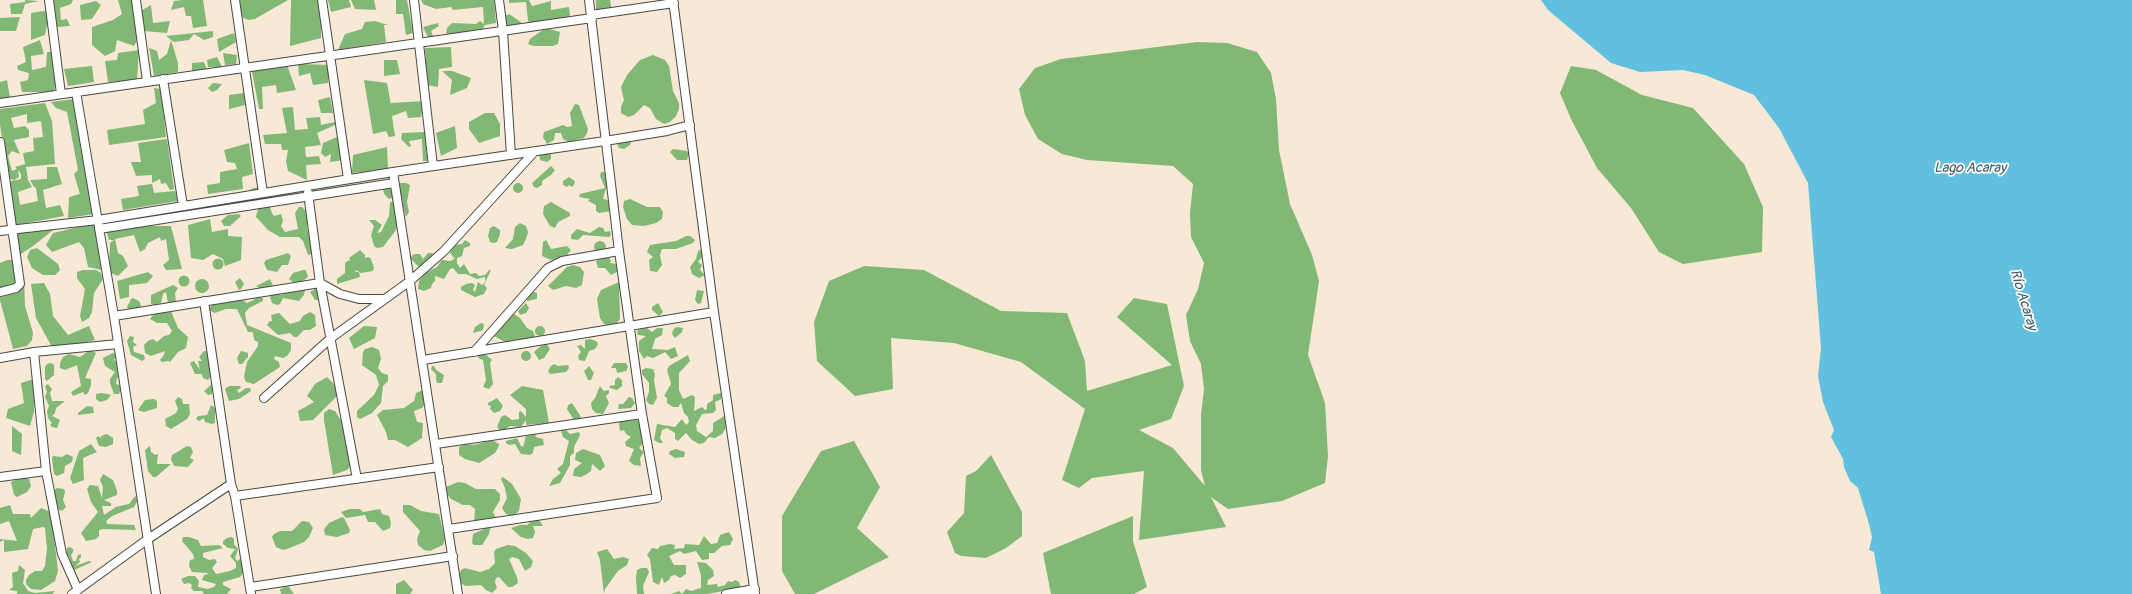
<!DOCTYPE html>
<html>
<head>
<meta charset="utf-8">
<style>
	body { margin:0 }
	canvas { display:block; background:#f7e9d5 }
</style>
</head>
<body>
<canvas width="2132" height="594"></canvas>
<script>
const ctx = document.querySelector('canvas').getContext('2d');
ctx.lineJoin = 'round';
function fill(path, color) {
  ctx.fillStyle = color;
  ctx.fill(path, 'evenodd');
}
function toPath(rows) {
  const path = new Path2D();
  for (const r of rows) {
    if (r.length === 3) {
      path.moveTo(r[0] + r[2], r[1]);
      path.arc(r[0], r[1], r[2], 0, 2 * Math.PI);
      continue;
    }
    path.moveTo(r[0], r[1]);
    for (let i = 2; i < r.length; i += 2) path.lineTo(r[i], r[i + 1]);
  }
  return path;
}
function trace(path, color, width, dash) {
  ctx.strokeStyle = color;
  ctx.lineWidth = width;
  ctx.lineCap = dash ? 'butt' : 'round';
  ctx.setLineDash(dash || []);
  ctx.stroke(path);
}
function label(font, color, halo, rows, align = 'center') {
  ctx.font = font + ' Pangolin,sans-serif';
  ctx.lineWidth = 3.5;
  ctx.setLineDash([]);
  ctx.textBaseline = 'middle';
  ctx.strokeStyle = halo;
  ctx.fillStyle = color;
  for (const [text, x, y, turn = 0] of rows) {
    ctx.save();
    ctx.translate(x, y);
    ctx.rotate((+turn || 0) * Math.PI / 180);
    ctx.textAlign = isNaN(turn) ? turn : align;
    if (halo) ctx.strokeText(text, 0, 0);
    ctx.fillText(text, 0, 0);
    ctx.restore();
  }
}
fill(toPath([
	[25,0,39,1,25,4,22,14,11,14,10,4,25,2],
	[54,0,73,0,71,4,60,8,61,20,67,19,70,26,57,27],
	[118,0,133,0,139,37,134,46,117,40,115,51,105,56,92,45,92,27,113,20,122,14],
	[183,0,203,0,207,26,193,28,191,16,186,16,184,7,171,10,174,1],
	[238,0,288,0,255,19,248,20,240,16],
	[291,0,321,0,321,38,290,46],
	[328,0,349,0,351,7,331,12],
	[351,0,374,0,376,10,355,9],
	[396,0,407,0,413,33,406,35,403,14,396,14],
	[421,0,494,0,496,23,485,25,482,30,452,35,446,33,447,28,452,23,476,24,480,21,484,24,483,7,453,10,451,7,436,9,423,4],
	[509,0,529,0,532,6,551,1,551,10,569,7,570,16,559,26,546,28,560,32,558,44,553,46,534,46,528,44,530,39,544,29,532,30,528,20,526,2,509,3],
	[596,0,610,0,612,10,596,11],
	[96,1,101,5,92,19,81,20,80,5],
	[151,5,153,23,170,21,167,33,144,31,137,13],
	[50,10,45,35,31,40,31,13],
	[509,14,521,22,519,29,503,31,503,17],
	[20,17,16,31,0,31,0,18],
	[375,21,388,25,384,25,386,42,338,50,345,34,362,29,365,22],
	[438,23,439,26,431,31,433,36,428,37,423,27],
	[213,31,213,37,204,40,194,34,189,40,174,42,166,36],
	[234,33,236,42,219,52,217,39],
	[40,40,44,54,31,56,32,70,46,67,47,52,51,52,56,81,54,92,22,92,20,82,28,80,29,73,18,70,17,66,26,62,23,47],
	[171,40,178,63,178,72,154,76,149,48,157,51,159,60,167,54],
	[1197,42,1227,43,1257,52,1271,73,1276,99,1279,150,1290,204,1312,255,1319,281,1308,355,1325,403,1328,456,1325,483,1282,501,1228,509,1211,497,1226,527,1139,540,1144,471,1092,478,1079,488,1062,480,1085,409,1021,362,954,343,891,338,893,389,855,396,817,361,814,322,829,281,864,266,924,270,1001,311,1067,313,1085,361,1087,391,1172,365,1117,317,1134,298,1167,304,1184,386,1171,419,1139,430,1173,448,1205,486,1201,470,1201,415,1204,389,1201,364,1190,341,1186,315,1198,289,1204,263,1191,237,1190,213,1193,184,1173,166,1087,160,1062,154,1038,139,1025,115,1019,89,1035,68,1061,59],
	[451,47,452,67,439,69,438,87,427,85,425,48],
	[139,50,137,80,108,82,105,61,117,60,118,53],
	[223,53,237,55,236,64,225,65],
	[653,55,665,60,669,66,673,91,679,103,679,109,676,116,670,122,664,124,656,119,650,108,644,105,634,115,628,117,621,113,621,107,624,100,621,87,627,75,640,60],
	[217,57,222,67,208,67,207,60],
	[384,60,397,60,400,74,384,76],
	[204,62,207,70,192,73,192,63],
	[298,64,331,65,328,83,313,85,310,73,299,76],
	[287,65,296,90,277,93,276,85,262,87,263,109,259,109,252,71],
	[92,66,94,82,68,86,64,69],
	[1571,66,1596,70,1642,95,1693,108,1744,164,1763,207,1762,252,1683,264,1659,252,1631,208,1597,168,1571,119,1560,93],
	[442,71,452,71,471,78,467,88,450,95,452,80],
	[7,80,10,98,0,100,0,82],
	[364,80,387,83,391,105,391,103,424,101,421,117,408,118,406,111,392,116,395,136,389,137,386,131,373,134],
	[213,83,222,84,217,90,212,92,208,88],
	[154,88,161,89,166,137,109,145,107,130,145,124,143,110,156,103],
	[244,93,245,105,229,109,229,95],
	[330,97,333,113,321,113,318,100],
	[74,99,94,214,68,218,69,197,80,194,74,174,78,170,67,112,56,108,51,102],
	[45,103,52,121,55,164,26,167,28,180,32,187,18,192,20,205,38,201,36,188,34,187,30,180,47,179,47,167,57,167,62,184,43,190,46,208,60,205,64,216,16,225,9,195,11,181,21,179,21,174,18,170,19,177,14,180,7,178,0,124,0,109],
	[27,114,27,123,41,121,43,137,33,138,34,151,23,153,25,164,15,167,17,169,12,171,8,156,12,151,20,154,14,140,29,137,29,130,25,126,14,128,11,118],
	[575,104,579,105,588,129,587,133,584,138,569,142,563,139,561,133,555,133,554,140,547,144,543,137,544,132,563,125,567,127,572,126,570,113],
	[293,107,295,130,308,129,306,118,320,117,321,125,335,122,335,125,317,133,321,145,305,147,306,157,319,156,321,164,306,165,307,180,288,171,286,161,288,150,282,150,281,144,265,144,263,135,287,133,282,108],
	[485,113,494,113,500,124,500,136,479,143,469,129,469,122],
	[455,126,457,148,441,156,436,133],
	[426,132,426,149,428,161,423,161,422,139,409,141,411,146,409,147,401,139,402,133],
	[337,137,343,160,330,162,331,154,325,157,321,153,323,143],
	[167,139,174,189,170,190,166,183,161,184,160,179,152,183,152,175,136,176,131,162,141,162,138,143],
	[628,140,631,142,630,145,624,149,619,148,617,143],
	[249,143,253,174,242,177,243,189,208,194,207,185,220,183,220,172,237,169,235,163,227,162,224,150],
	[387,147,388,169,352,173,353,155],
	[673,149,687,151,689,154,687,160,677,160,670,152],
	[551,152,551,159,547,162,540,160,539,154],
	[551,166,555,170,551,175,542,181,542,185,537,188,534,187,532,183],
	[601,172,605,172,607,175,609,190,606,188,603,199,614,201,611,211,599,213,596,211,596,205,588,201,590,199,579,197,580,194,605,188,600,176],
	[569,177,575,181,574,185,572,187,569,185,567,187,563,185,563,181],
	[400,183,406,183,410,185,407,202,409,212,406,217,400,195,389,199,385,195,383,191,385,188],
	[518,188,5],
	[152,184,154,193,175,191,178,201,123,210,121,199,139,196,137,186],
	[262,186,268,192,272,198,269,204,272,213,274,216,281,214,283,221,281,226,285,232,298,229,295,213,299,207,302,207,305,210,309,217,307,227,313,253,308,255,303,241,299,237,280,237,268,230,256,217,258,209,249,207,247,196,251,189],
	[630,199,647,207,660,207,663,212,662,219,656,223,644,226,632,225,627,219,623,207,624,201],
	[390,202,393,202,395,206,399,220,396,230,383,247,377,248,374,246,371,235,374,226,369,220,375,220,382,225,377,233,381,232,389,216],
	[551,202,570,213,570,216,558,222,555,228,550,226,543,214,544,206],
	[158,208,162,219,151,224,152,226,171,226,182,269,166,270,163,265,169,260,166,239,161,241,160,237,148,243,145,249,140,252,134,235,115,239,118,253,123,256,128,266,118,276,111,273,109,266,110,243,114,240,109,240,104,223,123,215],
	[239,214,241,216,230,226,224,226,221,221,228,215],
	[210,219,212,232,228,229,228,236,242,237,241,260,225,266,223,259,213,254,203,260,191,258,188,225],
	[95,223,102,270,88,267,84,248,79,242,52,252,46,245,53,233],
	[520,223,526,226,528,232,526,239,523,245,512,249,505,248,513,239,515,227],
	[494,226,500,230,500,234,497,242,493,243,490,242,488,236,490,228],
	[57,227,33,246,18,256,12,245,19,232],
	[599,227,603,228,605,232,610,231,611,235,609,237,583,235,578,240,571,239,571,235,577,229,590,233],
	[686,236,690,236,695,240,693,243,676,249,662,249,660,255,662,265,657,272,650,271,649,260,653,257,647,252,650,245,676,241],
	[465,240,470,243,470,246,464,248,462,256,457,258,457,263,460,268,464,264,470,274,476,273,479,276,485,275,489,270,491,270,484,285,487,288,484,294,475,297,461,290,461,287,466,284,472,283,475,285,473,290,475,292,478,282,482,285,485,282,485,277,477,279,466,274,458,274,453,268,450,269,444,279,435,276,435,281,432,284,431,288,424,291,418,289,419,281,425,273,437,267,442,260,450,261,455,259,450,253,451,251,455,245,462,244],
	[546,240,551,249,567,246,571,250,567,255,551,260,542,256,543,242],
	[600,247,6],
	[37,248,58,264,60,270,55,275,43,275,32,268,27,257,30,250],
	[702,249,705,253,698,262,702,265,700,270,705,275,699,278,692,274,690,267,696,259,698,251],
	[360,250,365,255,365,258,369,257,371,259,374,268,373,271,361,273,356,270,355,272,359,272,360,277,337,284,337,279,345,273,345,263,349,260,351,261,349,258],
	[288,253,291,256,288,265,282,265,277,272,267,270,264,263,266,260],
	[428,253,432,253,435,256,421,269,410,258,414,254,420,254,423,259],
	[608,256,611,261,610,263,617,264,619,271,611,275,605,268,598,268,596,261],
	[218,264,5.5],
	[7,260,14,260,24,278,25,306,33,333,32,340,27,346,13,349,0,300,0,263],
	[573,265,580,267,584,272,582,285,576,288,566,286,553,290,548,286,567,267],
	[83,270,96,270,101,273,103,279,94,293,92,312,89,318,82,322,80,316,85,289,77,278,77,272],
	[303,270,306,270,308,277,300,283,293,282,289,279,293,273],
	[148,272,153,276,147,283,129,285,129,297,120,299,117,281],
	[184,281,5.5],
	[240,278,244,284,241,289,239,290,235,282],
	[202,286,7],
	[270,279,274,288,261,289,256,286],
	[619,282,620,319,616,324,610,326,604,324,600,318,597,299,601,290],
	[44,283,50,294,53,316,68,335,89,326,95,340,75,345,52,347,36,318,31,284],
	[173,285,178,288,175,293,176,302,172,305,168,303,166,292,163,294,161,303,155,305,151,304,151,295],
	[303,288,305,290,304,295,299,301,283,298,280,304,277,305,272,303,270,297,273,293,280,292,280,295],
	[317,288,320,300,315,300,310,292],
	[697,290,704,291,701,303,698,304,695,300],
	[534,292,537,293,537,299,527,301,528,295],
	[256,296,263,298,263,301,249,308,245,313,247,325,291,343,291,350,287,356,283,358,275,356,274,359,279,362,280,367,254,384,246,382,244,377,247,362,258,346,258,342,254,340,253,332,248,332,237,309,226,309,215,313,209,310,212,304,241,299,247,303,254,300],
	[133,298,139,301,141,306,138,308,129,310,127,307,131,299],
	[526,303,529,308,526,313,520,315,518,311],
	[658,303,663,312,659,316,652,310,652,307],
	[164,311,171,311,178,328,188,337,186,348,178,352,170,362,168,361,162,362,160,360,164,355,165,351,151,356,145,353,144,345,148,341,153,339,157,342,164,336,169,335,172,331,167,323,157,323,150,319,153,315],
	[310,312,315,315,316,326,310,330,304,330,297,337,294,337,290,333,278,335,267,325,270,321,272,321,271,315,279,313,290,324,300,321,303,316],
	[514,314,520,318,527,328,533,331,535,336,531,342,505,342,494,336,497,333,500,323],
	[481,323,484,324,483,330,473,333,475,327],
	[540,331,5],
	[364,326,377,327,375,338,354,349,349,338],
	[676,327,683,328,682,332,675,338,672,334,673,330],
	[647,328,652,332,657,328,663,328,662,335,655,339,652,349,668,350,675,347,678,356,671,359,665,352,653,358,647,356,644,359,639,351,639,341,646,336,638,335,637,333,638,330],
	[130,336,134,337,133,342,137,345,133,347,134,352,144,355,145,359,142,361,131,355,127,341],
	[590,339,596,341,598,344,595,349,589,351,585,361,579,360,578,356,581,352,577,346,581,345,585,349,585,340],
	[543,344,547,344,550,349,544,358,539,360,534,352],
	[372,347,379,350,381,359,378,368,382,373,388,375,388,381,383,386,381,403,372,413,360,419,357,417,357,411,374,395,379,385,376,375,362,365,363,352,365,349],
	[90,350,96,353,85,378,91,379,91,385,88,393,85,395,83,392,73,396,71,392,81,386,77,365,65,370,60,368,60,363,63,357,69,354,80,357],
	[204,351,208,351,210,364,210,377,208,380,203,378,202,374,195,374,190,363,194,361,200,370,198,361,202,361,199,357],
	[241,351,248,353,248,357,242,364,239,364,237,358],
	[526,356,5],
	[113,353,117,354,114,360,118,363,122,376,117,378,116,384,122,386,119,394,114,394,110,383,110,379,115,372,105,366,103,358],
	[479,354,485,354,492,360,490,363,493,384,489,389,483,387,486,380,483,360,478,358],
	[688,355,690,361,679,373,679,390,683,399,692,395,695,397,694,411,702,407,705,410,707,409,707,404,713,400,713,395,721,393,721,399,715,402,716,410,713,413,702,414,696,425,697,431,706,437,713,431,713,423,726,415,726,428,722,434,715,438,709,437,704,443,699,444,692,440,686,433,678,441,675,439,675,433,667,428,662,430,660,438,663,443,659,443,654,440,657,424,675,427,682,419,686,425,689,422,688,417,684,413,681,403,678,407,673,407,667,403,667,398,664,396,671,384,667,370,669,366],
	[51,363,54,365,54,375,47,381,45,379,45,367,47,364],
	[614,363,626,363,628,367,626,371,617,373,616,368,611,368],
	[554,364,558,366,568,365,569,368,566,372,550,374,548,371,551,366],
	[432,366,434,366,436,370,444,375,442,383,437,383,436,380,436,374,431,369],
	[589,366,594,373,591,380,588,380,584,371],
	[646,368,653,369,655,374,654,380,657,398,653,405,649,404,646,400,649,392,649,383,642,374,642,370],
	[327,377,338,388,336,397,313,420,300,421,298,411,314,402,307,396,315,384],
	[618,377,622,380,622,386,617,390,610,388,609,386,615,385,615,380],
	[34,379,34,412,30,426,6,418,8,409,24,403,21,383],
	[48,384,52,389,50,393,52,401,65,401,56,408,55,413,52,416,60,420,57,428,52,427,50,425,52,423,48,418,47,411,49,406,45,397,47,392,45,386],
	[212,384,212,394,208,395,204,391],
	[229,386,240,386,241,388,237,390,239,393,246,388,250,388,251,391,239,399,229,401,225,389],
	[522,386,543,390,549,423,526,425,526,420,521,427,510,426,502,432,497,427,501,417,505,415,512,420,519,419,519,412,521,411,526,417,526,409,510,395],
	[600,386,604,391,609,390,609,393,606,396,609,403,603,414,596,413,592,409,591,403,595,398],
	[423,390,429,399,422,408,414,411,417,422,423,423,422,438,408,447,395,440,388,440,386,432,377,415,383,410,404,408,414,401,416,393],
	[101,393,108,394,111,395,107,400,100,402,96,399,96,394],
	[178,397,182,399,183,404,189,404,190,414,187,419,171,429,166,426,165,419,176,413,178,409,175,401],
	[629,397,632,398,635,403,631,408,618,409,619,404,623,404],
	[497,398,503,406,500,411,494,413,490,409,491,406,488,405,488,403],
	[154,399,157,401,157,408,144,412,138,410,145,400],
	[572,403,581,417,577,421,574,420,567,409,568,405],
	[211,405,215,408,215,423,212,424,205,422,204,418,199,421,196,419,198,416,207,415],
	[87,406,93,407,94,413,78,415,78,413],
	[329,409,335,411,342,422,351,465,347,470,333,475,324,420,324,413],
	[637,420,644,427,646,440,639,448,644,452,640,458,641,466,634,465,629,461,634,449,626,446,625,442,631,437,626,434,624,430,620,431,619,424,620,421],
	[12,426,22,434,21,455,12,451],
	[566,430,570,434,579,432,580,435,574,447,574,453,570,456,570,465,560,483,549,486,553,479,561,473,557,469,563,464,569,441,563,437,561,431],
	[107,434,113,438,113,444,106,447,99,446,96,438,98,436,101,438,101,436],
	[535,434,536,437,543,439,544,445,534,447,533,453,530,455,521,454,515,444,509,445,506,443,506,441,517,438,521,446,523,447,526,436],
	[492,440,499,444,498,448,495,453,479,463,465,459,459,455,459,447,465,444,474,445],
	[854,441,880,487,857,528,889,557,814,594,795,594,782,571,782,516,821,451],
	[91,444,97,452,83,458,84,480,73,484,70,478,79,451],
	[150,446,151,452,155,455,158,454,157,464,171,464,156,477,153,477,148,471,145,450],
	[187,446,191,447,193,452,190,458,194,460,188,467,174,466,171,459,172,455],
	[583,449,600,455,605,466,600,471,592,464,591,471,587,474,581,477,573,476,574,469,582,463,575,460,576,453],
	[676,449,685,452,684,457,675,458,669,454,670,451],
	[67,454,73,457,72,462,65,466,64,473,57,476,54,474,52,459,53,456,62,457],
	[991,455,1022,512,1022,536,1006,548,986,558,961,556,955,553,947,532,964,513,966,476,976,471],
	[103,474,113,480,117,491,117,495,104,500,111,503,111,506,102,506,104,515,116,507,129,504,135,496,138,500,134,507,112,516,106,521,107,524,134,525,136,530,103,529,99,530,99,536,96,539,86,541,81,533,98,512,91,502,87,489,90,485,98,486,102,498,103,487,100,480],
	[23,477,29,479,31,486,27,492,17,497,14,495,11,482],
	[503,477,512,484,521,499,519,511,513,516,506,514,502,508,507,498,505,488,501,479],
	[458,482,465,483,476,489,495,489,500,494,500,500,493,512,496,518,495,525,490,529,489,534,482,545,474,545,472,543,473,534,484,529,478,527,474,522,475,509,470,505,463,505,451,499,447,494,446,487],
	[57,488,64,489,65,492,63,500,66,507,62,511,55,508,53,491],
	[10,505,13,514,30,514,31,518,41,508,51,512,58,571,55,581,41,590,31,589,26,584,26,580,29,575,35,571,42,571,45,566,47,549,45,528,43,527,33,529,28,549,4,552,4,540,0,542,0,539,17,541,9,521,0,524,0,508],
	[403,505,410,505,421,511,439,514,445,539,443,545,430,551,424,550,418,545,417,539,420,531,403,512],
	[350,509,360,509,363,512,380,509,382,514,389,516,391,523,390,528,383,531,375,522,368,522,365,515,346,518,341,512],
	[1133,516,1133,541,1147,587,1134,594,1051,594,1043,553],
	[342,517,344,518,350,530,349,533,337,537,325,535,324,529,329,523],
	[533,520,539,520,543,526,533,526,535,532,533,538,528,539,521,537,511,528,520,525,527,525],
	[302,521,309,522,313,528,309,537,304,542,287,549,283,550,276,547,272,537,274,534,280,531,292,531],
	[729,532,733,539,730,545,722,546,714,553,709,553,709,559,702,560,696,551,684,554,680,551,669,556,674,565,686,565,686,574,680,578,675,575,671,576,669,580,664,583,662,577,659,585,653,582,650,559,647,555,652,548,658,549,660,546,670,544,675,545,674,549,684,548,685,544,699,545,704,536,711,544,717,543,720,535],
	[183,537,189,537,198,540,201,546,219,545,223,548,203,553,203,557,209,560,215,559,217,562,212,568,216,574,230,571,236,568,236,563,230,556,235,549,228,548,223,544,223,541,227,538,232,537,234,539,234,544,238,549,235,558,237,561,240,559,243,561,243,573,240,577,223,582,223,585,231,589,227,594,204,594,202,591,194,591,191,588,192,585,189,583,184,584,181,579,188,576,195,576,199,581,198,587,208,589,214,587,216,584,202,580,204,575,209,574,207,573,192,572,189,566,190,560,194,559,193,554,182,541],
	[508,545,515,546,526,553,533,561,531,567,525,571,519,559,512,557,509,559,517,577,518,583,512,587,508,587,499,577,496,578,495,582,497,588,492,593,486,590,481,585,466,586,460,583,459,576,461,570,465,568,480,572,489,569,495,563,494,552,496,549],
	[70,547,74,550,71,555,73,561,76,561,78,555,81,554,81,557,79,559,80,562,75,566,89,561,92,562,72,571,70,558,66,554,67,548],
	[607,549,614,559,623,557,629,559,627,565,618,571,605,589,604,594,600,560,597,552],
	[697,562,706,563,713,570,714,576,708,580,707,585,717,584,718,587,725,585,728,581,732,582,735,580,739,582,741,588,707,594,671,594,679,591,682,594,686,589,691,591,701,588,701,575],
	[19,565,25,570,23,583,28,591,35,593,55,591,52,594,17,594,17,591,9,590,13,587,12,573,18,571],
	[641,568,647,568,649,572,643,586,644,594,637,594,636,578,637,570],
	[404,580,413,590,410,594,396,594,396,584],
	[288,586,294,594,281,594,280,589]
]), '#81b875');
fill(toPath([
	[1541,0,2132,0,2132,594,1881,594,1874,552,1869,550,1872,537,1869,524,1858,488,1850,481,1844,467,1843,459,1831,437,1834,430,1823,402,1818,376,1821,348,1808,183,1779,128,1754,95,1705,75,1683,70,1640,72,1611,63,1548,10]
]), '#61c0e0');
const street = toPath([
	[49,0,61,94],
	[136,0,147,81],
	[235,0,263,193],
	[322,0,348,179],
	[414,0,433,166],
	[499,0,503,31,511,155],
	[673,0,714,312,755,594],
	[591,15,674,3],
	[163,79,183,206],
	[76,92,114,316,156,594],
	[0,103,592,18],
	[0,142,20,284,16,288,0,292],
	[393,172,458,594],
	[308,193,320,283,357,479],
	[99,229,394,183],
	[0,231,98,220,393,172,605,141,667,131,690,125],
	[204,301,231,484,235,496,251,594],
	[114,316,320,283,340,294,359,299,382,299],
	[34,352,46,471,62,554,78,590],
	[474,352,548,268,562,261,619,251],
	[0,358,34,352,118,344],
	[423,360,714,312],
	[264,398,331,338,410,281,444,251,535,151],
	[436,444,642,414],
	[0,477,46,471],
	[235,496,439,467],
	[449,529,657,498,642,414,619,251,589,0],
	[251,587,453,556],
	[72,594,148,539,231,484],
	[726,594,755,589]
]);
trace(street, '#4a4844', 10);
trace(street, '#fff', 8);
label('italic 14px', '#3e5f6a', '#fdfcf7', [
	["Lago Acaray",1970,168],
	["Río Acaray",2023,300,73]
]);
</script>
</body>
</html>
